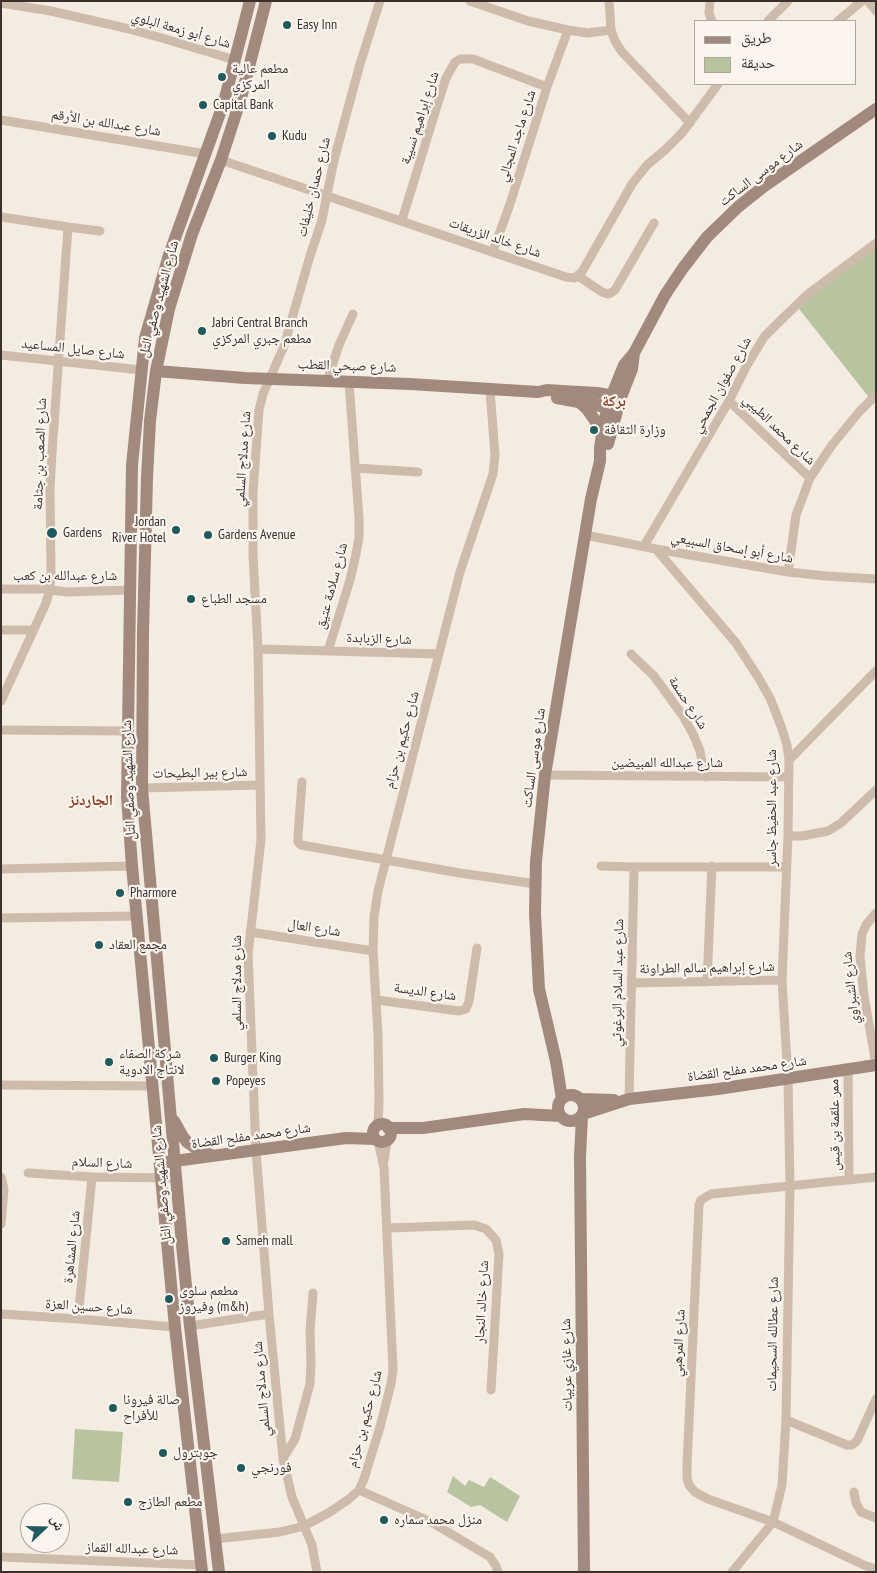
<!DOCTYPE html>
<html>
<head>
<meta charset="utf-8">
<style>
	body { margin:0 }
	#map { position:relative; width:877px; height:1573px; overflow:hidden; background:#f4ebe1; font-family:"PT Sans Narrow","Noto Naskh Arabic",sans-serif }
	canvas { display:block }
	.frame { position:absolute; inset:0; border:2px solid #3b302b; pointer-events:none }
	.legend { position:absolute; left:694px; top:20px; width:162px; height:65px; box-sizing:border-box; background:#fbf5ee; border:1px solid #aea6a0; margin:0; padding:6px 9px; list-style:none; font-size:15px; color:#3b302b }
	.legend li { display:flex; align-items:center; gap:10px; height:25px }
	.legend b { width:25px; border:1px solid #aea6a0 }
	.north { position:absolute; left:20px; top:1503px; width:50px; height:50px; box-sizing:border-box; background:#fbf5ee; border:1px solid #aea6a0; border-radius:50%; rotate:69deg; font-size:14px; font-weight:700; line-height:20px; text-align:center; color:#3b302b }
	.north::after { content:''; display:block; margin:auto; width:18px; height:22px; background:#1f5a5e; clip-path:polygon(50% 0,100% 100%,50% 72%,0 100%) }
</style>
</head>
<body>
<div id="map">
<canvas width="877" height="1573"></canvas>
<div class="frame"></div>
<ul class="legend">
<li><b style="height:6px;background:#a18a7d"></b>طريق</li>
<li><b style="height:14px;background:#b8c4a0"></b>حديقة</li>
</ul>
<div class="north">ش</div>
</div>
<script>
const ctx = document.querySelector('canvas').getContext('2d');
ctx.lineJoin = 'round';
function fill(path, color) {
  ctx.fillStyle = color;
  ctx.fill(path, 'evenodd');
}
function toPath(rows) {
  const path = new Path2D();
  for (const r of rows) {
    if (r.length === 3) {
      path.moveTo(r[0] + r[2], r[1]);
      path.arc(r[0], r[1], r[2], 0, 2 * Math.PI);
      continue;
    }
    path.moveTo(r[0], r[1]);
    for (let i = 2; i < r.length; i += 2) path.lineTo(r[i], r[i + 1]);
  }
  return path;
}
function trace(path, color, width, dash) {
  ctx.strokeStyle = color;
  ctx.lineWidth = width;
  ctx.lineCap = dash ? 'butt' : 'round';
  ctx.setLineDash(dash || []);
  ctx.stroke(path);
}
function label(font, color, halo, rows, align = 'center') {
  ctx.font = font + ' "PT Sans Narrow","Noto Naskh Arabic",sans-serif';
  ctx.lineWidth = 4.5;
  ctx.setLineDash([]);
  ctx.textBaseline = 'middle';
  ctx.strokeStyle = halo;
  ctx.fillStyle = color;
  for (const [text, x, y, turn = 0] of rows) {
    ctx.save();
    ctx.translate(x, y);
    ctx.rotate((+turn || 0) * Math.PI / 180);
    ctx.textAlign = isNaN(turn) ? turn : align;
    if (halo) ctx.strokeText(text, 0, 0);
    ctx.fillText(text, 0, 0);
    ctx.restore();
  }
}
fill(toPath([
	[876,243,876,395,871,400,796,305],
	[75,1429,123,1432,119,1482,72,1479],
	[453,1476,465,1486,469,1480,484,1487,490,1477,520,1496,507,1522,480,1505,471,1507,447,1492]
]), '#b8c4a0');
trace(toPath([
	[470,1,528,21,568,30,587,33,611,30],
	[609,1,611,30,615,41,622,52,690,123],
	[710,1,709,13,712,21],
	[868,1,876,11],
	[1,3,51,11,125,28,162,38,235,60],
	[768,21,788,1],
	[838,21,862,1],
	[1,120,206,154],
	[221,160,566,277,574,278,581,273,583,270,632,184,647,165,665,150,682,133,718,84],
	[1,217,68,227,100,231],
	[402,220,437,106,446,78,455,62,460,59,473,59,547,87],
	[493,251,510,204,547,87,568,30],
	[578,276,602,292,608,294,611,293,615,290,654,223],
	[1,355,141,370],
	[327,381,339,345,353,314],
	[729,401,810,478],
	[355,468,418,472],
	[585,535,656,549,788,572,826,576,876,579],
	[644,546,729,401,746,367,764,337,780,321,808,294,876,243],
	[656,549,736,643,758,677,770,698,781,726,787,745,789,760,788,836,782,980,788,1079,790,1186,786,1420,782,1485,773,1522,732,1572],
	[788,572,796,515,810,478,832,445,859,412,876,395],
	[1,589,44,589,67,592,129,590],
	[1,630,33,630],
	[258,649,439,654],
	[328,651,350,580,356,554,359,537,359,518,349,382],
	[631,654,654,676,683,716,694,736,700,751,705,777],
	[1,701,46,603,50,589,51,572,50,489,52,453,68,227],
	[1,730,127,731],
	[789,760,876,671],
	[545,775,788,777],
	[302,782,298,836,298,842,301,845,460,873,536,884],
	[142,788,259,785],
	[788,836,802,836,828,831,841,823,876,790],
	[601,866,634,867,786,867],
	[1,869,132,866],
	[876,913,866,925,862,934,860,957,864,996,876,1064],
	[1,918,137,916],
	[250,932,373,951],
	[707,982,712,866],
	[632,983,782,980],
	[377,1000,459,1011,466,1009,469,1001,477,948],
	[848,1070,849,1180],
	[1,1085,153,1086],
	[629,1099,634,867],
	[378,1126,379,1102,378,1034,373,951,374,917,378,891,460,572,493,474,495,455,490,390],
	[384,1161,387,1140],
	[28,1173,92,1177,176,1178],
	[1,1177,4,1189,1,1224],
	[876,1177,711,1194,701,1200,699,1205,687,1465,687,1478,689,1485,695,1492,708,1499,773,1522,866,1566,876,1569],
	[387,1228,474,1225,486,1229,496,1240,499,1254,491,1390],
	[1,1314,78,1319,175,1327],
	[78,1319,92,1177],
	[190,1326,269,1314],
	[786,1420,847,1445,852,1445,857,1441,876,1399],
	[283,1458,295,1439,310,1384,311,1363,310,1331,313,1293],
	[359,1490,431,1522,490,1557,496,1566,498,1572],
	[854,1492,856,1503,861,1512,876,1518],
	[215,1539,280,1532,304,1526,330,1512,349,1499,359,1490,364,1479,380,1427,391,1384,393,1370,384,1168,378,1141],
	[1,1557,202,1565],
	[317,1572,312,1545,292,1497,283,1459,269,1314,256,1151,248,954,261,840,258,649,253,555,253,493,259,410,263,394,284,346,310,256,322,220,334,160,360,64,380,1]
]), '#cdbbac', 9);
trace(toPath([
	[156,371,245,378,410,384,538,392,547,390,562,391,597,393,621,397],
	[557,398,616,409],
	[578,401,587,409,603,432],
	[608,444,621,397,632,369,634,353],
	[571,1108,13],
	[562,1099,556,1061,539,989,535,913,536,861,545,775,591,499,600,461,600,448,604,421,612,395,624,365,634,353,665,295,683,268,707,237,738,207,763,187,876,109],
	[581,1099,614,1100],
	[583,1114,629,1099,718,1089,876,1065],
	[582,1116,580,1157,584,1572],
	[174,1121,183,1137,187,1142,200,1151,211,1155],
	[382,1133,9],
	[388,1128,423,1128,524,1114,561,1116],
	[167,1162,346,1138,375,1139],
	[202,1572,175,1327,132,866,127,797,132,465,145,338,169,255,224,102,250,1],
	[219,1572,190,1326,182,1245,142,788,143,632,147,478,150,421,156,371,169,309,192,234,221,160,241,98,266,1]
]), '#a18a7d', 12);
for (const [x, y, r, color] of [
	[287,25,5,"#1f5a5e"],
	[222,77,5,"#1f5a5e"],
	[203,105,5,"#1f5a5e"],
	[272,136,5,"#1f5a5e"],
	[202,331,5,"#1f5a5e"],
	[594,430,5,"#1f5a5e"],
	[176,530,5,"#1f5a5e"],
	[52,533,6,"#1f5a5e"],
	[208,535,5,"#1f5a5e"],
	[191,599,5,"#1f5a5e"],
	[120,893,5,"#1f5a5e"],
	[99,945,5,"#1f5a5e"],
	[214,1058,5,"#1f5a5e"],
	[109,1062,5,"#1f5a5e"],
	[216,1081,5,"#1f5a5e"],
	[226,1241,5,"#1f5a5e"],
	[169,1299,5,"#1f5a5e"],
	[113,1408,5,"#1f5a5e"],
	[163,1453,5,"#1f5a5e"],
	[241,1468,5,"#1f5a5e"],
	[128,1502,5,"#1f5a5e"],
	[384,1520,5,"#1f5a5e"]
]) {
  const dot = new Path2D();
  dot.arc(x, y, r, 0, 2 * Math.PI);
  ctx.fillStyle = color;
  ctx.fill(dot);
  trace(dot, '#fbf5ee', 2);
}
label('14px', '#3b302b', '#fbf5ee', [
	["Easy Inn",297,25],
	["مطعم عالية",232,69],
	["المركزي",232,85],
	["Capital Bank",213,105],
	["Kudu",282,136],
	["Jabri Central Branch",212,323],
	["مطعم جبري المركزي",212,339],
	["وزارة الثقافة",604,430],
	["Jordan",166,522,"right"],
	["River Hotel",166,538,"right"],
	["Gardens",63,533],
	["Gardens Avenue",218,535],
	["مسجد الطباع",201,599],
	["Pharmore",130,893],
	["مجمع العقاد",109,945],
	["شركة الصفاء",119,1054],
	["لانتاج الادوية",119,1070],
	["Burger King",224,1058],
	["Popeyes",226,1081],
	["Sameh mall",236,1241],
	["مطعم سلوى",179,1291],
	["وفيروز (m&h)",179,1307],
	["صالة فيرونا",123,1400],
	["للأفراح",123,1416],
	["جوبترول",173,1453],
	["فورنجي",251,1468],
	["مطعم الطازج",138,1502],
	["منزل محمد سماره",394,1520]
], 'left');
label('14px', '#3b302b', '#fbf5ee', [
	["شارع أبو زمعة البلوي",181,30,16],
	["شارع إبراهيم نسيبة",420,118,-72],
	["شارع عبدالله بن الأرقم",106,123,9],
	["شارع ماجد المجالي",517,136,-72],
	["شارع موسى الساكت",761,173,-37],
	["شارع حمدان خليفات",314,187,-76],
	["شارع خالد الزريقات",495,238,19],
	["شارع الشهيد وصفي التل",159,299,-75],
	["شارع صايل المساعيد",73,349,6],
	["شارع صبحي القطب",347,366,2],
	["شارع صفوان الجمحي",722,385,-61],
	["شارع محمد الطيبي",779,430,44],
	["شارع الصعب بن جثامة",40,454,-88],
	["شارع مدلاج السلمي",243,459,-86],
	["شارع أبو إسحاق السبيعي",732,548,10],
	["شارع عبدالله بن كعب",65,576],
	["شارع سلامة عتيق",332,586,-75],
	["شارع الزبابدة",379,639,2],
	["شارع حسمة",688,703,57],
	["شارع حكيم بن حزام",402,740,-75],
	["شارع موسى الساكت",534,758,-82],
	["شارع عبدالله المبيضين",667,763],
	["شارع بير البطيحات",200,773,-1],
	["شارع الشهيد وصفي التل",129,780,-92],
	["شارع عبد الحفيظ جاسر",772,808,-90],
	["شارع العال",314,928,9],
	["شارع إبراهيم سالم الطراونة",707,968,-1],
	["شارع مدلاج السلمي",237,983,-90],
	["شارع عبد السلام البرغوثي",618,983,-89],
	["شارع الشبراوي",851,988,-96],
	["شارع الديسة",425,992,8],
	["شارع محمد مفلح القضاة",747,1069,-8],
	["ممر علقمة بن قيس",835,1125,-91],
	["شارع محمد مفلح القضاة",251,1136,-8],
	["شارع السلام",102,1163,2],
	["شارع الشهيد وصفي التل",162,1185,-95],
	["شارع المشاهرة",72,1247,-84],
	["شارع خالد النجار",482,1302,-87],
	["شارع حسين العزة",89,1307,4],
	["شارع عطالله السحيمات",773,1334,-89],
	["شارع المرهبي",679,1343,-87],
	["شارع غازي عربيات",567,1365,-91],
	["شارع مدلاج السلمي",262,1389,-95],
	["شارع حكيم بن حزام",365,1419,-75],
	["شارع عبدالله القماز",132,1549,2]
]);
label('bold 15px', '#8c3b22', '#fbf5ee', [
	["بركة",614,402],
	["الجاردنز",91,801]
]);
</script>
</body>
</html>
